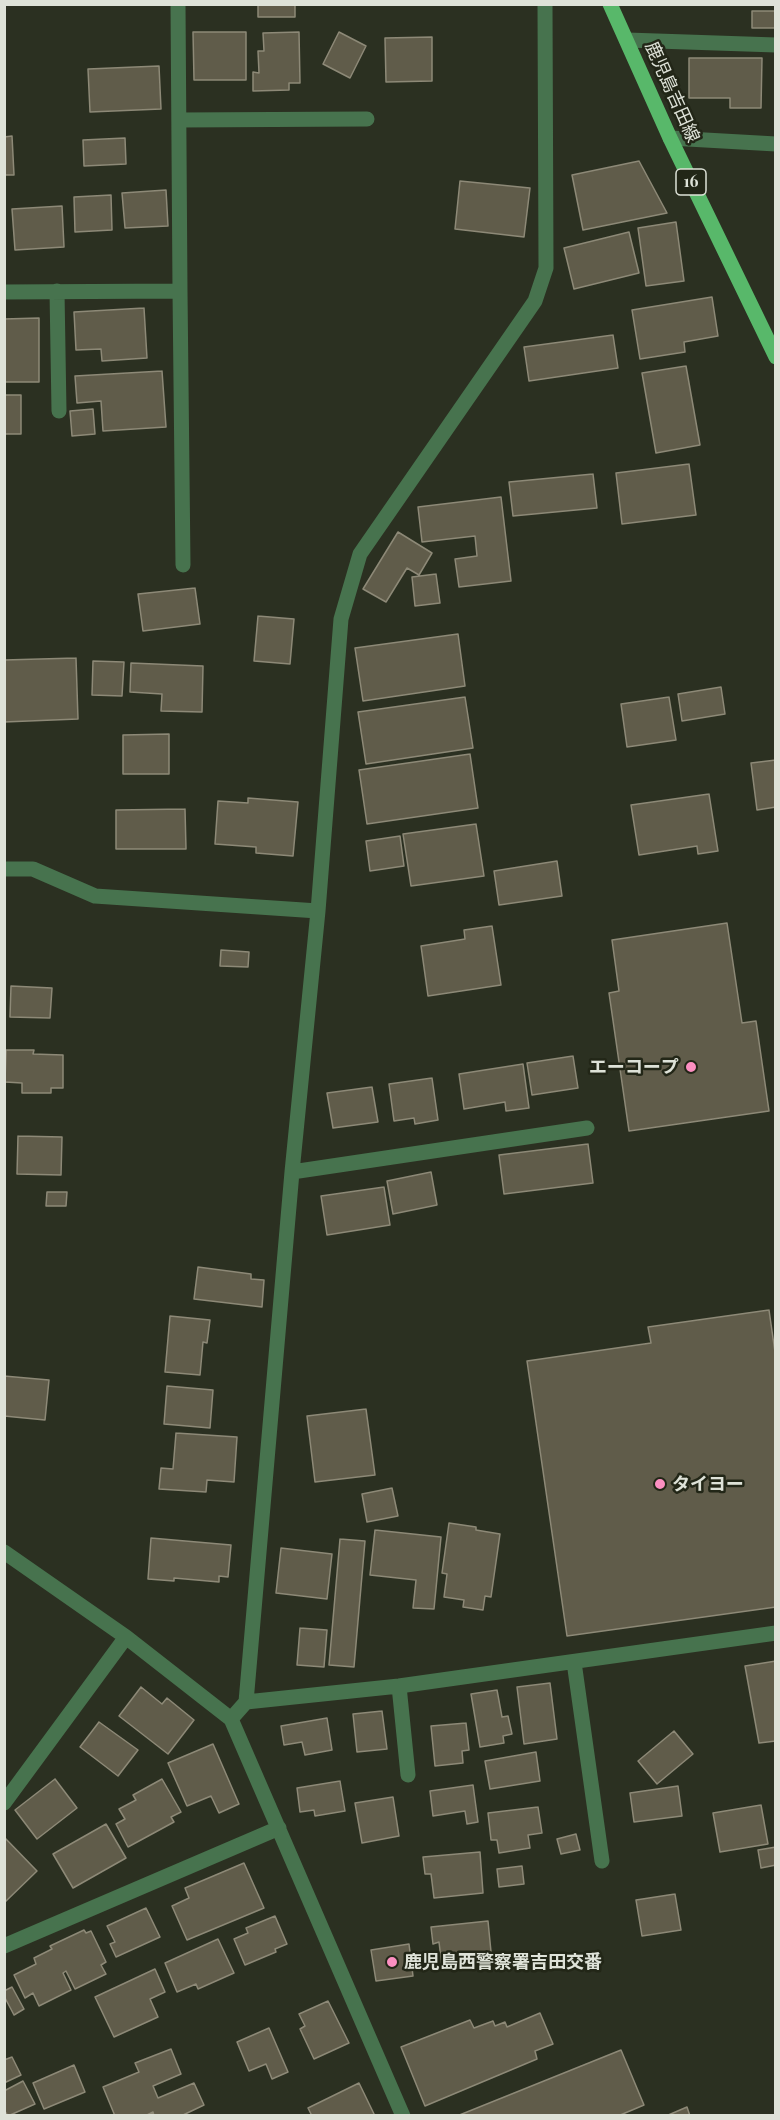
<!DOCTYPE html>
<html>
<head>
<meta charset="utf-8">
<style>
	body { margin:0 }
	#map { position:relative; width:780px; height:2120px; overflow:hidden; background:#2b3021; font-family:"Playfair Display",serif }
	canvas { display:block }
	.frame { position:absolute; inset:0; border:6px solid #dee2d8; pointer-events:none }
</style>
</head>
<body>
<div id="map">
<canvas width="780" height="2120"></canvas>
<div class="frame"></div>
</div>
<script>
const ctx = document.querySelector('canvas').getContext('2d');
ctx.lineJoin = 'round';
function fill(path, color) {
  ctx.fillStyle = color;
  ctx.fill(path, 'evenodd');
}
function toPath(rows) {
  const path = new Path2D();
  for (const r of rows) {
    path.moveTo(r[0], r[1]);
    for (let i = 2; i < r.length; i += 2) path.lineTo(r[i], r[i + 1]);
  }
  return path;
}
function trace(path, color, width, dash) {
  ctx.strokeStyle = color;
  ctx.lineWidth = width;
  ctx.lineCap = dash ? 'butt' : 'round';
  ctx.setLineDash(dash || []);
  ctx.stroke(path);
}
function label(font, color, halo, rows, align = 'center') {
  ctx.font = font + ' "Playfair Display","Noto Sans JP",serif';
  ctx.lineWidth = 5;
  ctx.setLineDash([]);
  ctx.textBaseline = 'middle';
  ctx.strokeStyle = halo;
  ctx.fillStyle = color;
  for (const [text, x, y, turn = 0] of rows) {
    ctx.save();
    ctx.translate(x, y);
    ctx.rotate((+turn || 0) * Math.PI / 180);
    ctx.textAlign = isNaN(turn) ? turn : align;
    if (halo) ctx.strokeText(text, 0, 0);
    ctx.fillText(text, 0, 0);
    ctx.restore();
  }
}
const building = toPath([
	[258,4,295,4,295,17,258,17,258,4],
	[752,11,776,11,776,28,752,28,752,11],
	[193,32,246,32,246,80,194,80,193,32],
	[299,32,300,83,289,83,289,90,253,91,253,72,259,73,258,51,264,51,263,33,299,32],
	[339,32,366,46,350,78,323,64,339,32],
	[432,37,432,81,386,82,385,38,432,37],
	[689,58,762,58,761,108,730,108,730,98,689,98,689,58],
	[159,66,161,109,90,112,88,69,159,66],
	[12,136,14,175,4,175,4,137,12,136],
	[125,138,126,164,84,166,83,140,125,138],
	[639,161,667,213,583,230,572,175,639,161],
	[460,181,530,188,524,237,455,229,460,181],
	[166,190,168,226,125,228,122,193,166,190],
	[111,195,112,230,75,232,74,197,111,195],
	[62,206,64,247,15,250,12,209,62,206],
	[676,222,684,281,646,286,638,228,676,222],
	[629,232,639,273,574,289,564,248,629,232],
	[712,297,718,336,684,342,685,352,640,359,632,310,712,297],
	[144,308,147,358,102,361,101,349,76,350,74,312,144,308],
	[39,318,39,382,4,382,4,319,39,318],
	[613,335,618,368,529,381,524,347,613,335],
	[686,366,700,445,656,453,642,373,686,366],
	[162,371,166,427,103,431,101,401,77,403,75,376,162,371],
	[4,395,21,395,21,434,4,434,4,395],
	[93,409,95,434,72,436,70,411,93,409],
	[689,464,696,515,622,524,616,473,689,464],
	[593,474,597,508,513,516,509,482,593,474],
	[501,497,511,581,459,587,455,559,477,556,475,536,422,542,418,507,501,497],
	[398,532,432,553,419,575,407,568,386,602,363,589,398,532],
	[436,574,440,603,415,606,412,577,436,574],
	[195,588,200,624,143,631,138,594,195,588],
	[258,616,294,619,290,664,254,661,258,616],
	[458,634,465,686,363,701,355,648,458,634],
	[76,658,78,719,4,722,4,660,76,658],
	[93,661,124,662,122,696,92,695,93,661],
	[131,663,203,666,202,712,161,711,162,694,130,692,131,663],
	[721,687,725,714,682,721,678,694,721,687],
	[465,697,473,748,366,764,358,712,465,697],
	[669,697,676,740,627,747,621,704,669,697],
	[169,734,169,774,123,774,123,735,169,734],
	[470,754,478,808,367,824,359,770,470,754],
	[776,760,776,807,757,810,751,763,776,760],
	[709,794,718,851,698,854,697,846,639,855,631,805,709,794],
	[248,798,298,802,293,856,256,853,256,847,215,844,218,801,248,803,248,798],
	[185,809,186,849,116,849,116,810,185,809],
	[476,824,484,876,411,886,403,834,476,824],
	[400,836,404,866,370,871,366,841,400,836],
	[557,861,562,896,499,905,494,871,557,861],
	[727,923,742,1023,756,1021,769,1111,629,1131,609,993,619,991,612,940,727,923],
	[492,926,501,985,428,996,421,946,465,939,464,930,492,926],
	[221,950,249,952,248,967,220,966,221,950],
	[11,986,52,988,50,1018,10,1017,11,986],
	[6,1050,34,1050,33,1054,63,1055,63,1088,51,1088,51,1093,22,1093,22,1083,5,1082,6,1050],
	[573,1056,578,1088,532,1095,527,1063,573,1056],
	[523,1064,529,1108,506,1111,505,1102,464,1109,459,1074,523,1064],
	[432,1078,438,1120,415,1124,414,1118,394,1121,389,1084,432,1078],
	[372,1087,378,1122,333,1128,327,1093,372,1087],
	[18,1136,62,1137,61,1175,17,1174,18,1136],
	[588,1144,593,1183,504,1194,499,1155,588,1144],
	[431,1172,437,1205,393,1214,387,1181,431,1172],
	[384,1187,390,1225,327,1235,321,1196,384,1187],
	[47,1192,67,1192,66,1206,46,1206,47,1192],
	[198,1267,251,1274,251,1279,264,1280,262,1307,194,1299,198,1267],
	[769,1310,776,1359,776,1607,567,1636,527,1361,651,1343,648,1327,769,1310],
	[170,1316,210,1320,207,1343,203,1342,200,1375,165,1372,170,1316],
	[4,1376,49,1380,45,1420,4,1416,4,1376],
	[167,1386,213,1390,210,1428,164,1424,167,1386],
	[366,1409,375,1475,315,1482,307,1416,366,1409],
	[176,1433,237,1437,234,1482,207,1480,206,1492,159,1489,161,1468,173,1469,176,1433],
	[392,1488,398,1516,367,1522,362,1494,392,1488],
	[449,1523,476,1527,476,1530,500,1534,491,1597,485,1596,483,1610,463,1607,464,1600,444,1597,447,1574,442,1573,449,1523],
	[375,1530,441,1537,434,1609,413,1608,416,1580,370,1575,375,1530],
	[151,1538,231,1545,228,1577,219,1576,219,1582,174,1578,174,1581,148,1579,151,1538],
	[340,1539,365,1541,354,1667,329,1665,340,1539],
	[281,1548,332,1554,327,1599,276,1593,281,1548],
	[300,1628,327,1630,324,1667,297,1665,300,1628],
	[776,1661,776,1741,759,1743,745,1666,776,1661],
	[550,1683,557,1739,524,1744,517,1687,550,1683],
	[141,1687,162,1704,167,1698,194,1720,168,1754,119,1716,141,1687],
	[497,1690,502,1717,508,1716,512,1734,503,1736,504,1743,480,1747,471,1694,497,1690],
	[382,1711,387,1749,357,1752,353,1714,382,1711],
	[327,1718,332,1750,305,1755,302,1742,284,1745,281,1726,327,1718],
	[99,1722,138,1750,118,1776,80,1747,99,1722],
	[466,1723,469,1750,462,1751,463,1763,435,1766,431,1726,466,1723],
	[674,1731,693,1754,657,1784,638,1761,674,1731],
	[213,1744,239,1804,219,1813,211,1796,187,1806,168,1763,213,1744],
	[536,1752,540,1781,490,1789,485,1761,536,1752],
	[55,1779,77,1808,37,1839,15,1810,55,1779],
	[162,1779,181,1812,171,1817,174,1822,128,1847,116,1824,125,1819,119,1809,136,1800,133,1795,162,1779],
	[340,1781,345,1811,315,1816,314,1810,300,1812,297,1788,340,1781],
	[473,1785,478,1822,467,1824,465,1811,433,1816,430,1791,473,1785],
	[678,1786,682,1816,634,1822,630,1793,678,1786],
	[393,1797,399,1836,362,1843,355,1803,393,1797],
	[761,1805,768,1844,720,1852,713,1813,761,1805],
	[538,1807,542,1833,528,1835,530,1848,499,1853,497,1840,491,1840,488,1813,538,1807],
	[106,1824,126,1858,73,1888,53,1854,106,1824],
	[576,1834,580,1850,561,1854,557,1839,576,1834],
	[5,1838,37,1871,4,1903,4,1839,5,1838],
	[776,1847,776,1865,761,1868,758,1850,776,1847],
	[480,1852,483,1893,434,1898,431,1874,425,1874,423,1857,480,1852],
	[244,1863,264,1908,187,1940,172,1906,189,1898,185,1888,244,1863],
	[522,1866,524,1884,499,1887,497,1869,522,1866],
	[675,1894,681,1930,642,1936,636,1900,675,1894],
	[146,1908,160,1937,116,1957,110,1944,115,1942,107,1926,146,1908],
	[275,1916,287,1944,275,1949,276,1952,245,1965,234,1939,248,1933,246,1928,275,1916],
	[488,1921,492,1962,442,1967,439,1942,433,1944,431,1927,488,1921],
	[84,1930,86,1933,91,1931,106,1962,101,1965,106,1974,75,1989,66,1971,63,1973,71,1990,39,2006,33,1993,25,1998,14,1975,36,1964,34,1958,52,1949,50,1946,84,1930],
	[218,1939,234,1973,198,1989,196,1984,177,1992,165,1963,218,1939],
	[409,1944,413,1976,376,1981,371,1950,409,1944],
	[155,1969,165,1992,150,1999,158,2017,114,2037,95,1997,155,1969],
	[12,1987,24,2009,14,2015,4,1996,4,1991,12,1987],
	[328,2001,349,2043,314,2059,300,2029,305,2026,299,2014,328,2001],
	[540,2013,553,2044,535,2051,537,2059,425,2106,401,2047,470,2020,474,2028,493,2021,495,2026,505,2022,507,2027,540,2013],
	[269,2028,288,2072,272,2079,266,2064,249,2071,237,2042,269,2028],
	[171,2049,181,2074,153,2086,158,2098,194,2083,204,2105,181,2116,154,2116,153,2112,145,2116,115,2116,103,2087,139,2072,135,2063,171,2049],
	[621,2050,644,2105,618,2116,457,2116,621,2050],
	[12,2057,21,2075,4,2083,4,2060,12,2057],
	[74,2065,85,2092,44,2109,33,2083,74,2065],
	[23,2081,35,2104,8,2116,4,2110,4,2091,23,2081],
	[359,2083,375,2116,312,2116,308,2108,359,2083],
	[687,2107,690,2116,666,2116,687,2107]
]);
fill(building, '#605c4a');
trace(building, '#8d8977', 1.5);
trace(toPath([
	[627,40,776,45],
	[179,120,367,119],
	[670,138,776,144],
	[57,291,59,411],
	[180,291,183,565],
	[4,292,180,291,178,4],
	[4,869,33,869,95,896,318,911],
	[292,1172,587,1128],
	[4,1552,126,1637,231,1719,403,2116],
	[574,1662,602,1861],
	[399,1686,408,1775],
	[246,1702,399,1686,776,1633],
	[231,1719,246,1702,292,1172,318,911,341,619,360,554,535,301,546,268,545,4],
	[4,1803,126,1637],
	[4,1946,279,1828]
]), '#47734e', 15);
trace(toPath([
	[610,4,670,138,776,357]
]), '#58b86a', 15);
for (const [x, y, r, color] of [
	[691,1067,6,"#fc8fc1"],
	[660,1484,6,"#fc8fc1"],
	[392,1962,6,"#fc8fc1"]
]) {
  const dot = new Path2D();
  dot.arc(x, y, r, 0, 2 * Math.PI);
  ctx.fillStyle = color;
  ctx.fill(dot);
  trace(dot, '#222617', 2);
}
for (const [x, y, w] of [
	[691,182,30]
]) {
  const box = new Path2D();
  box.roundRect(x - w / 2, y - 13, w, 26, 4.5);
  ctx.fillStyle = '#222617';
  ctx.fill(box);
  trace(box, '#dee2d8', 1.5);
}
label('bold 16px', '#dee2d8', null, [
	["16",691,182]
]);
label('18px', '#dee2d8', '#222617', [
	["鹿児島吉田線",672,92,66]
]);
label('bold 18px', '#dee2d8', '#222617', [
	["エーコープ",679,1067,"right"],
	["タイヨー",672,1484],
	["鹿児島西警察署吉田交番",404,1962]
], 'left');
</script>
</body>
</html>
